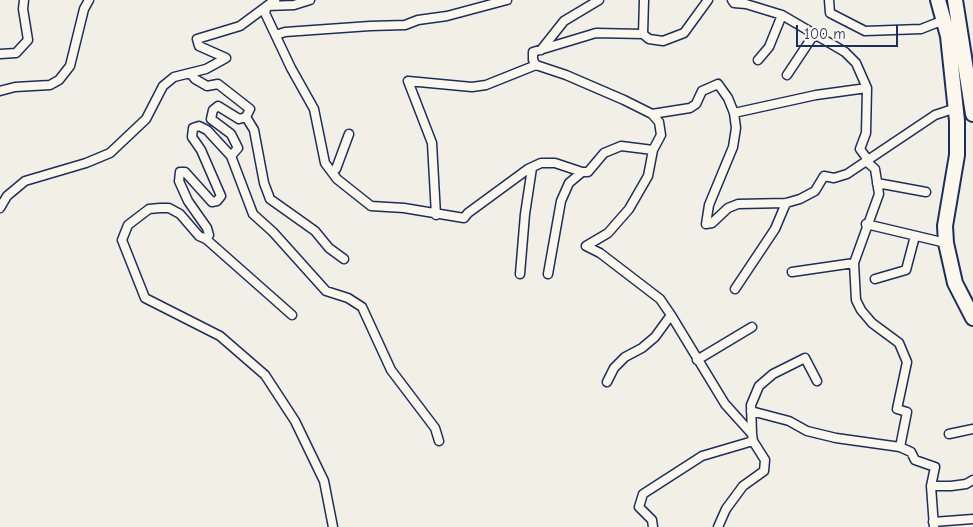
<!DOCTYPE html>
<html>
<head>
<meta charset="utf-8">
<style>
	body { margin:0 }
	#map { position:relative; width:973px; height:527px; overflow:hidden; background:#f2efe6; font-family:"Comic Neue",sans-serif }
	canvas { display:block }
	.scale { position:absolute; left:796px; top:25px; width:102px; height:22px; box-sizing:border-box; border:2px solid #1b2f5e; border-top:0; padding-left:6px; font-size:15px; line-height:18px; white-space:nowrap; color:#1b2f5e; -webkit-text-stroke:4px #fbf7ec; paint-order:stroke }
</style>
</head>
<body>
<div id="map">
<canvas width="973" height="527"></canvas>
<div class="scale">100 m</div>
</div>
<script>
const ctx = document.querySelector('canvas').getContext('2d');
ctx.lineJoin = 'round';
function toPath(rows) {
  const path = new Path2D();
  for (const r of rows) {
    path.moveTo(r[0], r[1]);
    for (let i = 2; i < r.length; i += 2) path.lineTo(r[i], r[i + 1]);
  }
  return path;
}
function trace(path, color, width, dash) {
  ctx.strokeStyle = color;
  ctx.lineWidth = width;
  ctx.lineCap = dash ? 'butt' : 'round';
  ctx.setLineDash(dash || []);
  ctx.stroke(path);
}
const street = toPath([
	[310,0,294,5,267,6,265,13,291,68,314,109,325,163,337,179,371,206,404,208,464,218,468,213,528,169,541,163,555,163,582,172],
	[732,0,734,3,746,4,782,15,845,52,856,63,867,88,866,133,860,149,868,160],
	[829,0,830,13,865,31,921,29,944,20],
	[643,34,644,0],
	[276,35,285,32,370,26,405,25,418,20,447,16,507,0],
	[541,50,564,21,599,0],
	[0,54,16,53,28,40,23,9,24,0],
	[758,60,769,47,782,15],
	[190,73,195,79,207,86,218,84,250,109,246,117,239,119,218,106,213,110,211,119,231,134,238,148,231,156,207,130,199,126,193,128,192,137,201,150,221,196,217,201,212,202,185,172,180,172,179,181,188,201,207,228,209,235,206,239,199,236,180,214,169,208,160,208,149,209,128,225,122,240,145,298,220,336,265,375,295,421,324,481,333,527],
	[787,75,815,33],
	[0,91,15,87,50,85,59,80,70,66,84,9,89,0],
	[734,113,816,95,867,88],
	[652,114,690,108,696,104,702,91,718,84,728,98,734,113,736,128,733,147,709,205,706,224,712,223,728,208,738,204,786,203,800,199,815,191,824,176,834,178,847,174,935,115,956,108],
	[246,117,254,130,264,183,270,199,315,231,329,248,344,259],
	[231,156,253,214,273,232,326,291,348,298,362,307,391,370,435,428,439,441],
	[866,161,875,169,879,194,854,263,856,300,861,310,872,323,899,343,907,362,897,409,907,412,900,447],
	[332,171,336,169,349,134],
	[877,183,926,192],
	[0,208,7,196,25,181,86,163,110,153,146,119,163,86,174,77,206,69,226,58,199,46,197,39,240,26,275,0],
	[436,215,432,143,408,81,472,87,486,85,536,65],
	[866,224,946,243],
	[206,239,292,315],
	[792,272,854,263],
	[520,274,525,214,532,168],
	[548,274,561,201,569,183,582,172,588,172,604,153,621,146,653,150],
	[875,279,906,270,915,236],
	[735,289,775,229,786,203],
	[671,315,725,404,752,434],
	[697,360,752,327],
	[607,382,614,368,625,357,642,348,655,337,671,315,660,299,600,253,586,246,608,233,629,209,648,176,653,150,661,135,659,122,652,114,624,100,566,75,536,65,533,60,533,52,596,33,643,34,649,39,663,41,684,33,708,0],
	[751,411,789,421,807,431,836,438,900,447,911,452,915,460,935,467,931,486,934,527],
	[949,434,973,429],
	[931,486,951,486,966,484,973,480],
	[933,522,973,519],
	[653,527,652,520,639,507,643,494,702,456,753,441],
	[718,527,726,509,743,486,764,471,765,460,753,441,752,434,751,405,759,386,773,374,805,358,817,381]
]);
const highway = toPath([
	[938,0,948,36,957,121,957,155,945,226,946,243,955,283,973,318],
	[955,0,973,114]
]);
trace(street, '#1b2f5e', 11);
trace(highway, '#1b2f5e', 18);
trace(street, '#fbf7ec', 8);
trace(highway, '#fbf7ec', 14);
</script>
</body>
</html>
